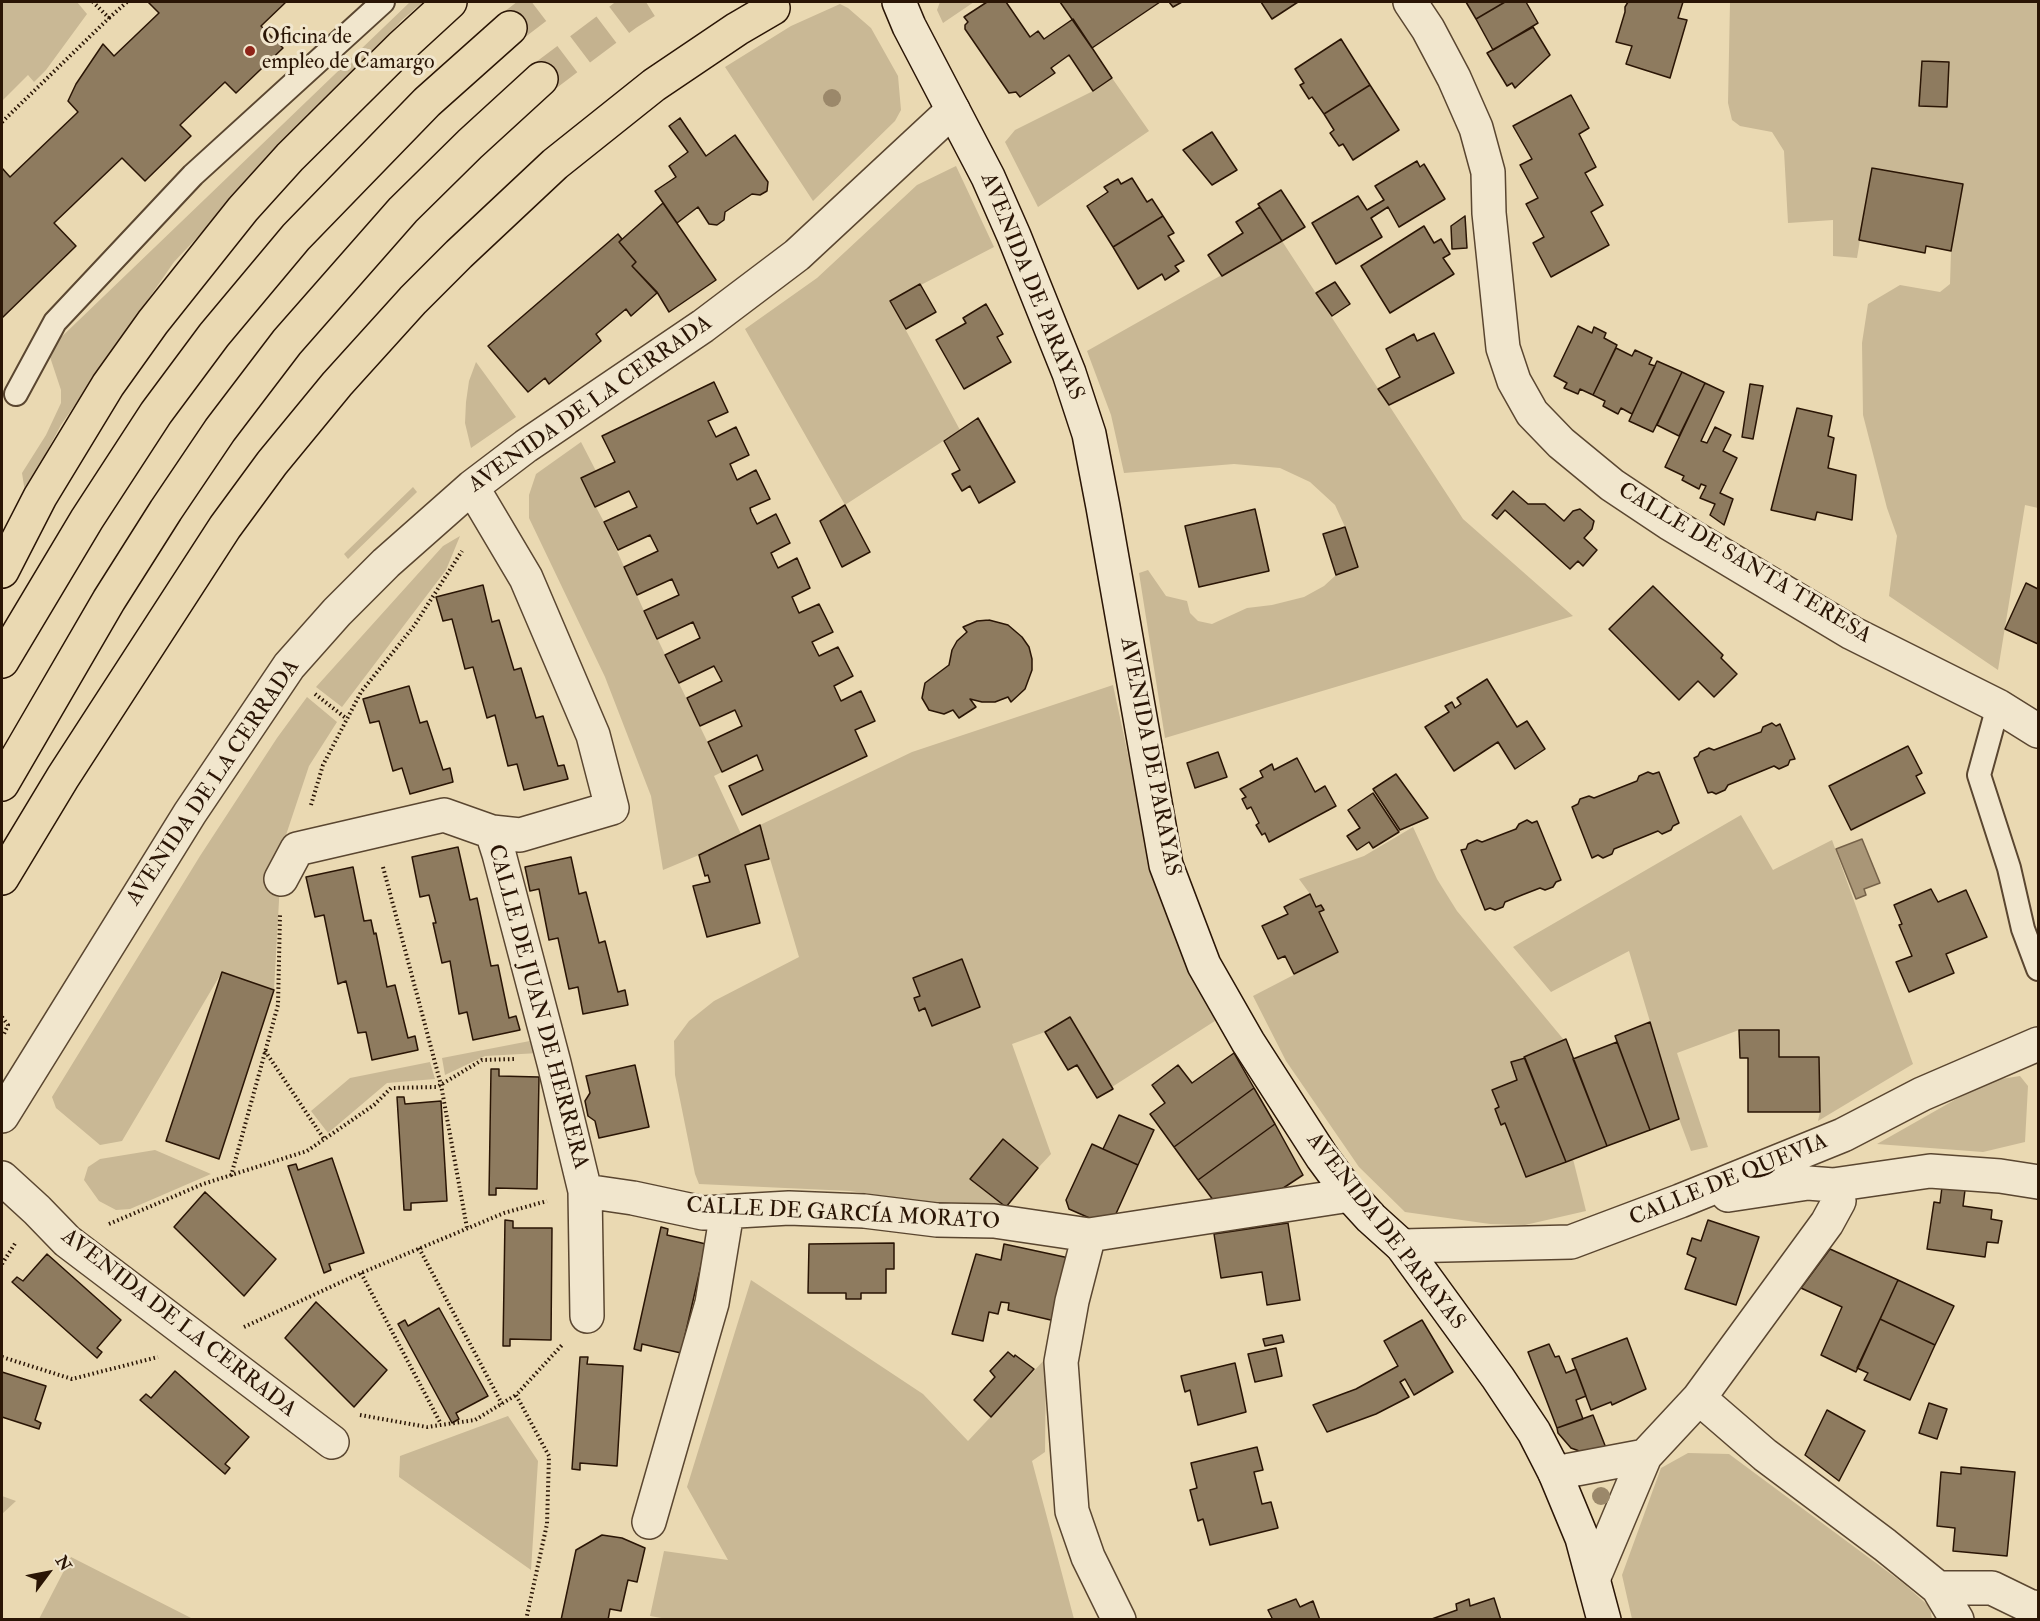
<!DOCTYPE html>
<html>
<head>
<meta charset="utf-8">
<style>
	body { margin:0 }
	#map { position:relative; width:2040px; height:1621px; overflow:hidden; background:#ead9b2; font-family:"IM FELL Double Pica",serif }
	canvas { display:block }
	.frame { position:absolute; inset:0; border:3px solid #2a1505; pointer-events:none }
	.north { position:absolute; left:18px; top:1543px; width:60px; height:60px; -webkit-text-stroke:4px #f1e6cd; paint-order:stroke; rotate:58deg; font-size:16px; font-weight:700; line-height:24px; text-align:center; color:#2a1505 }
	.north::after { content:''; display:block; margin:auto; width:21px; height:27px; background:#2a1505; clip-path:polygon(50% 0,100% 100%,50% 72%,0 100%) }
</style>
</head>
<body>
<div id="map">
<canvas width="2040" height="1621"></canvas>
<div class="frame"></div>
<div class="north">N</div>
</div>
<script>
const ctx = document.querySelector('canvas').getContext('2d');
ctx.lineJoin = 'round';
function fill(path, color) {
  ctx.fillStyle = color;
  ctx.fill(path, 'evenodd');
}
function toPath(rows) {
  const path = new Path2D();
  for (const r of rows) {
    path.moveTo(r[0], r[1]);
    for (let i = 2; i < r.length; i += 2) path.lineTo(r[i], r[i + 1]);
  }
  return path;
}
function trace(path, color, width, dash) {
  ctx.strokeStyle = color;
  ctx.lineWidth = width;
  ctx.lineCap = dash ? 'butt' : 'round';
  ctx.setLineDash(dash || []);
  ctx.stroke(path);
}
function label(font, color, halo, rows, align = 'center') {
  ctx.font = font + ' "IM FELL Double Pica",serif';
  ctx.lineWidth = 6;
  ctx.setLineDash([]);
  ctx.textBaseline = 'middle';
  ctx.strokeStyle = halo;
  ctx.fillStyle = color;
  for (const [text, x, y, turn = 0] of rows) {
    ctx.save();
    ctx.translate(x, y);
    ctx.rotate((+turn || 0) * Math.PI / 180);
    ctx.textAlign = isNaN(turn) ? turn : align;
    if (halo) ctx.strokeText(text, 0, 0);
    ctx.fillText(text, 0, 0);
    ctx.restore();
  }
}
fill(toPath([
	[2,2,77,2,87,14,46,70,34,82,28,75,2,101],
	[410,2,423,2,402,20,174,262,61,425,25,492,22,473,46,435,61,403,61,390,49,354,53,345],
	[940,2,974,2,943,23,937,10],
	[1730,2,2038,2,2038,508,2025,505,1998,670,1889,596,1897,536,1887,508,1863,415,1862,343,1868,304,1900,285,1940,292,1950,284,1951,251,1963,185,1872,168,1857,258,1833,256,1833,220,1788,223,1784,151,1772,132,1740,126,1732,120,1728,103],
	[840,4,848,8,871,28,898,76,901,110,895,121,813,201,725,67,791,26],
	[1112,78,1149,131,1038,207,1005,142,1015,130,1093,91],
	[956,166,994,247,890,301,960,430,845,505,745,329,817,278,917,185],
	[1282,241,1463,519,1573,616,1165,738,1139,573,1148,570,1166,596,1187,601,1190,613,1198,621,1212,624,1247,608,1272,605,1304,597,1324,586,1336,575,1358,567,1345,527,1335,505,1310,482,1280,468,1234,464,1124,473,1111,415,1087,351],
	[476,362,516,417,471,448,465,423,466,402,469,381],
	[581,442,596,471,581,479,604,522,644,611,722,772,714,776,741,834,699,855,663,870,651,796,605,677,529,518,529,495,536,474],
	[413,487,417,492,348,559,344,554],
	[460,536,446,570,342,707,316,687,443,546],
	[1113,685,1151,862,1218,1019,1112,1087,1070,1017,1045,1032,1012,1044,1051,1154,1038,1168,1003,1139,971,1179,1006,1207,962,1208,850,1191,699,1184,695,1174,675,1075,674,1041,689,1021,714,1001,799,957,760,825,912,752],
	[307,697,337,722,309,766,282,847,274,990,222,972,122,1141,100,1145,56,1108,52,1097,200,856,277,738],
	[1741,815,1773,870,1832,840,1913,1064,1818,1121,1820,1112,1819,1057,1779,1057,1739,1030,1677,1053,1708,1147,1691,1151,1679,1119,1629,951,1551,992,1513,947],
	[1413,827,1437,879,1457,911,1564,1040,1512,1062,1517,1080,1493,1090,1526,1177,1573,1159,1586,1211,1525,1225,1490,1224,1405,1212,1359,1167,1286,1061,1253,996,1338,952,1310,894,1299,879,1364,856],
	[535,1040,539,1053,485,1056,445,1075,442,1058],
	[430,1062,435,1079,387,1083,328,1133,311,1111,350,1078],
	[2020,1076,2028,1086,2025,1142,1983,1152,1877,1144,1988,1081],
	[155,1150,211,1174,130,1209,116,1210,99,1201,84,1180,88,1167,100,1159],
	[751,1280,923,1394,968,1441,1046,1358,1045,1452,1032,1461,1074,1619,673,1620,650,1616,664,1551,728,1560,687,1487],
	[508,1416,538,1461,531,1570,399,1477,400,1456],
	[1688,1453,1729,1454,1903,1583,1930,1607,1932,1619,1632,1619,1622,1575,1661,1468],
	[2,1496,16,1501,2,1514],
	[71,1557,193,1619,39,1619]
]), '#c9b895');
const water = toPath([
	[1862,839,1880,883,1864,889,1866,895,1856,899,1836,849,1862,839]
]);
fill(water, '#a99677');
trace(water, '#766249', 1.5);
const building = toPath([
	[148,2,286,2,261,26,283,48,236,93,225,82,180,125,191,136,145,181,122,158,54,223,76,246,2,318,2,168,10,177,78,112,68,101,76,84,103,44,114,56,159,13,148,2],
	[987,2,1006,2,1030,37,1038,31,1044,39,1073,19,1112,78,1093,91,1069,55,1051,68,1055,73,1020,97,1016,92,1009,93,965,29,965,25,968,22,964,17,987,2],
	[1060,2,1160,2,1092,48,1060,2],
	[1169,2,1182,2,1173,7,1169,2],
	[1261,2,1298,2,1272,19,1261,2],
	[1466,2,1505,2,1476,19,1466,2],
	[1505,2,1526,2,1538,23,1493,50,1476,19,1505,2],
	[1628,2,1683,2,1678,18,1687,20,1670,78,1626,64,1632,46,1616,42,1625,12,1625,7,1628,2],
	[1533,27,1550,55,1515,88,1512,83,1507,86,1487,53,1533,27],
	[1341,39,1370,85,1324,114,1312,97,1309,99,1300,85,1304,83,1295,69,1341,39],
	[1922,61,1949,62,1947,107,1919,106,1922,61],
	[1370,85,1399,130,1353,160,1343,144,1339,146,1330,133,1334,130,1324,114,1370,85],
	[1571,95,1589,128,1579,134,1596,167,1585,173,1603,205,1591,212,1609,245,1551,277,1533,243,1544,237,1526,204,1538,198,1520,165,1532,159,1513,126,1571,95],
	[680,118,706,156,735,135,768,182,767,191,760,195,752,194,725,212,724,220,717,225,709,224,698,207,677,223,655,191,676,177,669,166,688,152,669,126,680,118],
	[1212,132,1237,170,1212,185,1183,150,1212,132],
	[1417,161,1420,167,1424,164,1445,199,1399,227,1388,207,1371,218,1382,237,1336,264,1312,223,1358,196,1367,210,1384,200,1375,186,1417,161],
	[1872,168,1963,184,1951,251,1926,246,1925,253,1859,240,1872,168],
	[1132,178,1147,202,1152,199,1163,216,1113,247,1087,206,1108,192,1104,187,1118,179,1121,184,1132,178],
	[1281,190,1305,227,1282,241,1258,204,1281,190],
	[663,203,716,280,669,312,657,292,632,266,636,262,619,242,663,203],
	[1260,207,1282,241,1222,276,1208,255,1243,233,1236,222,1260,207],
	[1163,216,1174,233,1168,236,1184,261,1175,266,1179,271,1165,280,1162,274,1138,289,1113,247,1163,216],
	[1465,216,1467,248,1452,249,1451,226,1465,216],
	[1424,226,1434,243,1441,239,1450,254,1443,258,1454,274,1390,313,1361,266,1424,226],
	[618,234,622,239,619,242,636,262,632,266,657,293,631,316,626,309,596,334,601,341,549,384,545,378,528,392,488,346,618,234],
	[1335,282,1350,304,1332,316,1316,293,1335,282],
	[920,284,936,312,906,329,890,301,920,284],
	[986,304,1003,334,997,337,1011,362,964,389,936,340,966,323,963,318,986,304],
	[1578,326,1592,333,1594,327,1606,333,1604,338,1617,345,1593,395,1580,389,1578,394,1564,388,1567,383,1554,376,1578,326],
	[1434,333,1454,373,1389,405,1378,389,1400,377,1386,349,1414,334,1417,341,1434,333],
	[1616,348,1632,356,1635,350,1652,358,1649,364,1655,366,1632,414,1621,408,1618,414,1603,406,1605,401,1593,395,1616,348],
	[1657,361,1682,372,1653,432,1629,421,1657,361],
	[1682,372,1705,383,1679,436,1657,425,1682,372],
	[714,382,728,412,708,421,716,437,736,427,749,455,730,464,737,480,756,470,770,499,750,508,751,512,757,524,776,514,790,543,771,553,778,568,797,558,810,588,792,597,799,613,819,604,833,632,812,642,819,656,838,647,853,676,834,686,841,701,861,691,875,721,855,730,867,756,742,815,729,786,763,770,757,755,722,772,708,742,742,726,735,710,700,726,687,698,722,681,714,666,679,683,665,655,700,638,693,622,657,639,644,611,679,595,672,579,637,595,624,567,658,551,650,535,618,550,604,522,637,507,629,491,595,507,581,478,615,462,602,436,714,382],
	[1705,383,1724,392,1701,441,1707,443,1715,427,1731,435,1723,451,1737,458,1720,493,1733,499,1724,525,1710,515,1715,504,1700,498,1706,486,1701,484,1699,489,1682,480,1684,476,1665,467,1705,383],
	[1750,384,1763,386,1753,439,1742,437,1750,384],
	[1797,408,1832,416,1828,436,1834,438,1828,468,1856,475,1852,520,1817,512,1815,520,1771,510,1797,408],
	[978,418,1015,482,979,503,970,486,962,491,952,474,960,470,944,441,978,418],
	[1513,491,1528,504,1545,504,1564,521,1573,511,1580,509,1594,521,1592,529,1584,538,1597,550,1583,566,1578,561,1570,569,1505,510,1497,519,1492,515,1513,491],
	[845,505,870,552,842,567,820,521,845,505],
	[1255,509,1269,571,1199,587,1185,526,1255,509],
	[1345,527,1358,567,1336,575,1323,534,1345,527],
	[2026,583,2038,589,2038,644,2005,629,2026,583],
	[483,585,492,622,499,620,514,670,521,668,536,718,543,716,558,766,564,765,568,779,524,790,517,764,508,766,495,715,487,718,473,667,465,669,452,619,443,621,436,597,483,585],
	[1653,586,1723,655,1721,658,1737,674,1714,697,1698,681,1679,700,1609,629,1653,586],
	[989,620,1008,625,1022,637,1029,647,1032,659,1032,670,1025,689,1011,702,1008,697,995,702,982,702,970,699,976,707,959,718,953,710,944,714,929,710,922,698,925,683,949,665,952,650,957,641,967,632,963,627,977,621,989,620],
	[1487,679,1517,727,1527,721,1545,749,1515,769,1498,742,1454,771,1425,727,1449,712,1445,706,1452,702,1455,708,1461,704,1457,698,1487,679],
	[409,686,420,723,427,721,443,770,450,768,453,782,410,794,402,768,393,771,379,721,370,723,363,699,409,686],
	[1772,723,1776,726,1780,724,1795,759,1790,760,1788,765,1779,769,1774,766,1728,785,1725,790,1716,794,1712,792,1708,793,1694,758,1698,756,1700,752,1709,748,1714,750,1761,732,1763,727,1772,723],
	[1908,746,1922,773,1916,776,1925,793,1851,830,1829,786,1908,746],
	[1218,752,1227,777,1195,788,1187,763,1218,752],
	[1297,758,1315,792,1325,786,1336,806,1269,842,1265,833,1262,835,1256,825,1259,823,1251,807,1247,809,1242,799,1246,797,1240,789,1263,777,1260,771,1272,764,1274,770,1297,758],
	[1648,772,1653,774,1659,772,1679,823,1673,826,1671,830,1662,834,1658,831,1614,849,1612,854,1603,858,1598,855,1592,858,1572,807,1578,804,1580,799,1589,796,1594,798,1637,781,1639,776,1648,772],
	[1396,774,1428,818,1400,830,1373,789,1396,774],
	[1373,793,1399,832,1373,848,1369,842,1357,850,1347,836,1360,828,1348,810,1373,793],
	[1527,820,1532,823,1537,821,1561,880,1556,882,1553,887,1545,890,1540,888,1522,895,1505,902,1503,907,1495,910,1490,908,1485,910,1461,850,1466,849,1468,844,1477,840,1482,842,1516,829,1519,824,1527,820],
	[760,825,769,859,745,865,760,923,707,937,693,886,710,882,708,875,705,876,699,855,760,825],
	[458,847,470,900,477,898,491,966,498,965,509,1018,516,1016,520,1030,473,1040,467,1012,459,1014,450,961,442,963,433,923,436,923,429,895,420,897,412,857,458,847],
	[571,857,579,894,586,892,599,943,605,941,618,992,625,990,628,1005,583,1014,578,987,569,989,558,938,549,940,539,889,530,891,525,867,571,857],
	[353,867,364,921,371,920,374,934,376,933,387,987,395,985,408,1038,415,1036,418,1050,372,1060,366,1032,358,1033,346,981,338,984,324,915,315,917,306,877,353,867],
	[1931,889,1938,902,1966,890,1987,937,1946,954,1954,973,1909,992,1896,962,1912,956,1899,925,1902,924,1894,905,1931,889],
	[1310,894,1316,907,1321,905,1324,910,1319,912,1338,952,1294,974,1285,956,1278,959,1262,926,1288,914,1284,907,1310,894],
	[962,959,980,1007,932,1026,925,1008,919,1011,914,998,920,996,913,978,962,959],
	[222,972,274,990,219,1159,166,1141,222,972],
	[1070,1017,1113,1089,1097,1098,1077,1065,1068,1070,1045,1032,1070,1017],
	[1650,1022,1679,1119,1650,1130,1615,1036,1650,1022],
	[1739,1030,1779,1030,1779,1057,1819,1057,1820,1112,1748,1112,1748,1058,1740,1058,1739,1030],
	[1566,1039,1607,1146,1566,1162,1524,1057,1566,1039],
	[1617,1042,1650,1130,1607,1146,1573,1059,1617,1042],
	[1234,1053,1254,1088,1174,1147,1150,1114,1165,1103,1152,1085,1178,1065,1192,1083,1234,1053],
	[1525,1058,1566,1162,1526,1177,1505,1123,1501,1125,1495,1109,1499,1107,1492,1090,1517,1080,1511,1062,1525,1058],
	[635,1065,649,1127,599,1138,595,1121,588,1116,585,1101,590,1093,586,1076,635,1065],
	[491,1069,499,1069,499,1076,539,1077,537,1189,496,1188,496,1195,489,1195,491,1069],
	[1254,1088,1275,1124,1198,1180,1174,1147,1254,1088],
	[397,1097,404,1097,405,1104,441,1101,447,1201,411,1203,411,1210,404,1210,397,1097],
	[1119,1115,1154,1130,1138,1165,1103,1149,1119,1115],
	[1275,1124,1303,1175,1262,1202,1220,1209,1198,1180,1275,1124],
	[1003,1139,1038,1168,1006,1207,970,1179,1003,1139],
	[1092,1144,1138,1165,1110,1227,1069,1209,1066,1200,1092,1144],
	[332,1158,364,1253,329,1264,331,1270,324,1273,288,1166,296,1164,298,1170,332,1158],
	[1942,1187,1965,1190,1963,1206,1992,1210,1991,1219,2002,1221,1998,1243,1987,1242,1985,1257,1927,1249,1934,1202,1940,1203,1942,1187],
	[205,1192,276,1259,244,1296,174,1227,205,1192],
	[505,1220,513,1221,513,1228,552,1228,551,1340,510,1339,510,1346,503,1346,505,1220],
	[1708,1220,1759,1237,1736,1305,1685,1289,1696,1258,1687,1254,1692,1238,1701,1241,1708,1220],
	[1288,1223,1300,1300,1267,1305,1262,1272,1221,1278,1214,1234,1288,1223],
	[661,1227,668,1229,667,1235,706,1244,681,1353,642,1344,641,1351,634,1349,661,1227],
	[894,1243,894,1269,886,1269,886,1293,861,1293,861,1299,846,1299,846,1293,808,1293,809,1244,894,1243],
	[1004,1244,1069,1258,1055,1321,1008,1310,1009,1303,1001,1302,998,1314,989,1312,983,1341,952,1334,976,1254,1001,1260,1004,1244],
	[1830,1249,1898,1280,1856,1372,1821,1355,1842,1307,1801,1288,1830,1249],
	[47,1254,121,1320,97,1348,102,1352,97,1358,12,1282,17,1277,23,1281,47,1254],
	[1898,1280,1954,1306,1935,1345,1880,1319,1898,1280],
	[316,1302,387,1370,354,1407,285,1338,316,1302],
	[439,1308,488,1396,456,1413,459,1419,452,1423,398,1324,405,1320,408,1326,439,1308],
	[1880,1319,1935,1345,1910,1400,1864,1380,1868,1373,1857,1368,1880,1319],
	[1422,1320,1453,1372,1414,1395,1405,1379,1400,1382,1409,1397,1376,1414,1327,1432,1313,1405,1356,1389,1398,1366,1384,1341,1422,1320],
	[1282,1335,1284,1342,1265,1346,1263,1339,1282,1335],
	[1627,1338,1646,1389,1612,1405,1611,1402,1591,1410,1572,1359,1627,1338],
	[1549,1344,1555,1357,1559,1356,1566,1373,1576,1369,1586,1396,1576,1400,1583,1419,1557,1428,1528,1352,1549,1344],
	[1276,1348,1282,1376,1255,1382,1248,1354,1276,1348],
	[1008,1352,1014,1357,1015,1355,1034,1369,991,1417,974,1400,995,1377,990,1371,1008,1352],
	[580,1357,588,1357,587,1364,623,1366,617,1466,580,1463,580,1470,572,1469,580,1357],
	[1235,1363,1246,1412,1198,1425,1190,1390,1185,1392,1181,1376,1235,1363],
	[175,1371,249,1437,225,1464,230,1468,225,1474,140,1400,146,1394,151,1398,175,1371],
	[2,1372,46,1386,35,1420,41,1423,39,1429,2,1417,2,1372],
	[1929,1403,1947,1409,1937,1439,1919,1433,1929,1403],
	[1827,1410,1865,1431,1839,1481,1805,1455,1827,1410],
	[1593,1415,1608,1453,1582,1452,1571,1448,1558,1433,1557,1428,1593,1415],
	[1257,1447,1263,1470,1254,1472,1262,1504,1271,1502,1278,1528,1210,1545,1203,1519,1198,1521,1190,1490,1197,1488,1191,1463,1257,1447],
	[1961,1467,2015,1472,2007,1556,1953,1551,1955,1528,1937,1526,1941,1472,1961,1474,1961,1467],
	[602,1535,622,1538,645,1548,637,1582,628,1580,621,1611,610,1609,608,1620,561,1620,576,1550,602,1535],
	[1494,1598,1501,1620,1429,1620,1457,1610,1456,1604,1469,1599,1470,1606,1494,1598],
	[1296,1599,1300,1607,1313,1601,1320,1620,1269,1620,1272,1618,1268,1610,1296,1599]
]);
fill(building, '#8e7b5f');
trace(building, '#2a1505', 1.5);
trace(toPath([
	[510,28,544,2],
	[541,79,627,14,646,2]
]), '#c4b28f', 33, [33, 16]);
const lane = toPath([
	[16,394,55,322,193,175,383,2],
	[1998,706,1979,775,2009,868,2023,929,2038,969]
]);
const street = toPath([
	[1410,2,1428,29,1454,78,1476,128,1488,172,1489,213,1503,348,1514,381,1532,413,1561,443,1612,485,1669,523,1852,633,1998,706,2038,731],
	[472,487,526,578,593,735,612,808,520,835,492,832,499,854,554,1063,585,1191,587,1316],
	[281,879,297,849,444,815,492,832],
	[2,1116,190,813,289,666,337,612,386,563,472,487,526,446,703,326,797,255,953,110],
	[2,1178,37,1210,67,1241,332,1442],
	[585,1191,633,1198,703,1213,789,1208,864,1211,937,1220,994,1221,1089,1235,1350,1195],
	[1728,1195,1808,1183,1833,1185,1930,1171,2000,1176,2038,1182],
	[1089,1235,1072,1301,1061,1362,1072,1511,1088,1557,1119,1620],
	[1402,1246,1571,1242,1680,1201,1843,1135,1922,1094,2038,1044],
	[1699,1398,1765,1455,1885,1545,1938,1588,1957,1620],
	[1555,1473,1645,1456],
	[649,1522,712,1303,727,1212],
	[1594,1577,1645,1456,1699,1398,1827,1223,1839,1201,1833,1185],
	[1938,1588,1992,1588,2029,1606,2038,1608]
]);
const secondary = toPath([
	[899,2,909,26,988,177,1014,236,1069,373,1089,434,1103,507,1166,865,1204,965,1248,1042,1322,1157,1350,1195,1371,1218,1402,1246,1498,1378,1534,1432,1555,1473,1582,1538,1604,1620]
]);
const highway = toPath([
	[2,571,40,497,108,385,153,322,243,209,290,157,401,47,450,2],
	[2,661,87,519,156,413,214,335,296,237,427,102,510,28],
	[2,784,109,600,166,510,220,430,287,342,403,210,470,144,541,79],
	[2,878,63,777,225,527,272,463,337,384,413,300,459,254,555,164,654,85,737,29,773,8]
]);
trace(lane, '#5a4630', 26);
trace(street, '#5a4630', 36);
trace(secondary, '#2a1505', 36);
trace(highway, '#2a1505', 36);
trace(toPath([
	[109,18,127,2],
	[2,122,109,18,93,2],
	[315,694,347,719],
	[311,805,323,765,361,692,414,626,462,551],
	[383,867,441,1085,467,1228],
	[2,1017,8,1025,3,1036],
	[265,1051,324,1139],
	[231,1176,278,1005,280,915],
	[109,1224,203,1184,307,1151,374,1105,391,1088,437,1087,482,1060,515,1059],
	[419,1248,502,1404],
	[2,1264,16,1242],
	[361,1273,441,1424],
	[244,1327,361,1273,504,1213,547,1201],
	[2,1357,72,1379,158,1357],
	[360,1415,427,1427,475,1420,516,1395],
	[526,1620,547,1524,549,1456,516,1395,562,1345]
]), '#2a1505', 4, [1.5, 3]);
trace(lane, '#f1e6cd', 22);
trace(street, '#f1e6cd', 33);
trace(secondary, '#f1e6cd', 33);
trace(highway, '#ead9b2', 33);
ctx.fillStyle = '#9b886a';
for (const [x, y] of [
	[832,98],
	[1601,1496]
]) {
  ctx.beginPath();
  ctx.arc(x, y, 9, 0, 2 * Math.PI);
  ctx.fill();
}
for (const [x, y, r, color] of [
	[250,51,6,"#8f2418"]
]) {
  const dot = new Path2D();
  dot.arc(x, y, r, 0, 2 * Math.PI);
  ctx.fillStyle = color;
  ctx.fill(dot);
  trace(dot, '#f1e6cd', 2);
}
label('22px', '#2a1505', '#f1e6cd', [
	["Oficina de",262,38],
	["empleo de Camargo",262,63]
], 'left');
label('22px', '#2a1505', '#f1e6cd', [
	["AVENIDA DE PARAYAS",1031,287,68],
	["AVENIDA DE LA CERRADA",591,405,-35],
	["CALLE DE SANTA TERESA",1744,564,31],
	["AVENIDA DE PARAYAS",1149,757,79],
	["AVENIDA DE LA CERRADA",214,783,-56],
	["CALLE DE JUAN DE HERRERA",537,1007,75],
	["CALLE DE QUEVIA",1729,1181,-22],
	["CALLE DE GARCÍA MORATO",843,1215,3],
	["AVENIDA DE PARAYAS",1385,1232,52],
	["AVENIDA DE LA CERRADA",178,1324,38]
]);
</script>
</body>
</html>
